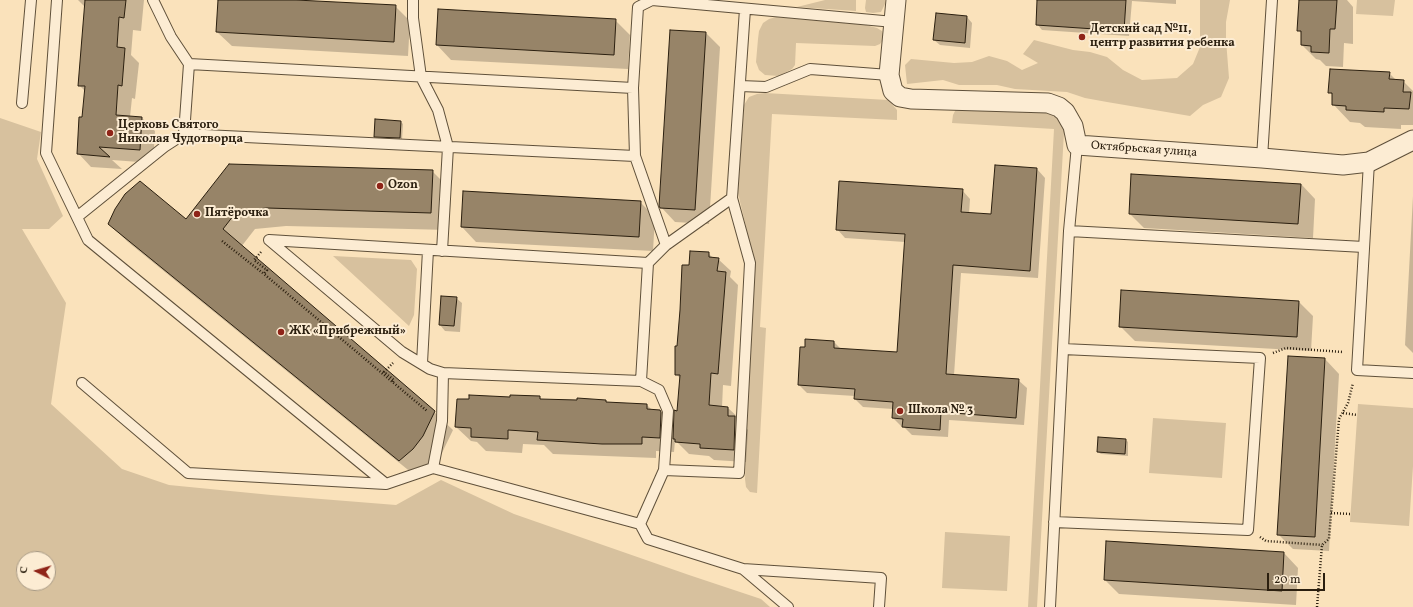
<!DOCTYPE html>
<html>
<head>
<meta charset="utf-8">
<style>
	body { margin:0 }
	#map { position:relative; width:1413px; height:607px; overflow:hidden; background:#fae2bb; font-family:Vollkorn,serif }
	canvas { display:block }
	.north { position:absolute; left:16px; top:551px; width:40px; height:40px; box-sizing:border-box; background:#fcecd3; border:1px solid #a89a85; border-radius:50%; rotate:275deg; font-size:11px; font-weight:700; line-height:16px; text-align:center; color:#2b1f0f }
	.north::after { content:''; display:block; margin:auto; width:14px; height:18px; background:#8f2418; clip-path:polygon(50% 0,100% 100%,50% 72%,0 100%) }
	.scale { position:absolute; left:1267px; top:573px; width:58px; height:18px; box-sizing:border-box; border:2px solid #2b1f0f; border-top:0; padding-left:5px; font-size:12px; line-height:14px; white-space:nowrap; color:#2b1f0f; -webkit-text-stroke:3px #fcecd3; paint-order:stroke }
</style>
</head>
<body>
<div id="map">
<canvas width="1413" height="607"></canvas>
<div class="north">С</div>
<div class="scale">20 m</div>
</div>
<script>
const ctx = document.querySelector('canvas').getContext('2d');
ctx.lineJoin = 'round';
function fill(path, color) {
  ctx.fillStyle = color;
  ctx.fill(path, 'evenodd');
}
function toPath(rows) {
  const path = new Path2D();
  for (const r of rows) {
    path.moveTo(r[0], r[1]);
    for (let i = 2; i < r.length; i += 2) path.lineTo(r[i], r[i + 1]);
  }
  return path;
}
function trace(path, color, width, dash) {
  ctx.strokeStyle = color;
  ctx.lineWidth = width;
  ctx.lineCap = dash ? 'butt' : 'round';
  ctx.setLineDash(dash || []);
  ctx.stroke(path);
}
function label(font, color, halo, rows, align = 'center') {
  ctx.font = font + ' Vollkorn,serif';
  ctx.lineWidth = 4;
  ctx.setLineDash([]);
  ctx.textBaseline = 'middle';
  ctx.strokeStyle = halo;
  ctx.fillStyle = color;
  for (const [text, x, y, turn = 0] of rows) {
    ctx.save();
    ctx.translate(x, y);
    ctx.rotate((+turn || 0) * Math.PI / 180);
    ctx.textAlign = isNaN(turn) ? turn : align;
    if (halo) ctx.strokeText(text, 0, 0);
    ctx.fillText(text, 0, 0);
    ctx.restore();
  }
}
fill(toPath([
	[825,0,856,0,856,11,797,7],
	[866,0,885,0,885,4,881,12,873,13,866,12,865,8],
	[1200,0,1230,0,1226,22,1226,40,1229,78,1221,97,1203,105,1190,116,1107,102,1085,98,1067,92,1015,89,997,85,959,85,943,80,907,84,905,65,911,59,954,63,972,62,989,56,1007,61,1022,70,1038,63,1023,54,1034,40,1073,50,1090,52,1107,57,1123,70,1142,80,1177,78,1193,64,1200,47],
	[1357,0,1395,0,1393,16,1356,14],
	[776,17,866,25,877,28,882,31,883,35,883,40,880,44,875,46,796,43,795,65,792,69,779,76,765,75,759,70,756,62,758,39,759,31,763,23,769,19],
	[765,93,888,100,897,110,897,120,772,114,760,327,766,328,757,493,750,492,746,487,745,479,754,261,738,193,744,105,749,97,757,94],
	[956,109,1053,112,1062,123,1064,132,1037,607,1028,607,1054,129,952,123,953,115],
	[0,118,41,132,37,159,63,216,49,229,22,229,66,303,51,404,122,469,169,485,271,495,396,505,441,480,514,514,689,575,761,599,770,607,0,607],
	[24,559,48,559,48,583,24,583],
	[333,256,411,260,417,269,414,315,409,326],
	[1358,404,1413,408,1413,466,1409,526,1350,522],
	[1153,418,1226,423,1222,478,1149,473],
	[945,532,1010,536,1007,591,942,588]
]), '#d7c19e');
fill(toPath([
	[78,0,144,0,141,31,133,30,131,55,139,63,135,99,132,98,130,117,142,118,155,131,153,163,112,160,122,169,91,167,78,153,83,118,86,92,79,85,86,8],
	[219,0,278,0,395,6,410,21,408,56,232,46,217,32],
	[1038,0,1176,0,1176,4,1132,1,1129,36,1042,30,1037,24],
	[1300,0,1347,0,1353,7,1353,44,1344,43,1343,67,1326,66,1320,60,1316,59,1302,45,1302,34,1298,30],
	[439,10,615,20,630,35,628,69,451,60,437,45],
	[967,17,972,23,970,48,940,45,934,40],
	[706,33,720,47,709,224,675,222,661,207],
	[1389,73,1397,81,1403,81,1413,91,1413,125,1401,125,1401,129,1365,127,1360,123,1350,122,1333,104,1333,96,1330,92],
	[401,122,403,124,402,140,377,139,375,136],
	[1037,169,1045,178,1038,278,961,273,954,375,1018,380,1027,388,1024,425,949,420,948,437,912,435,903,426,901,426,893,418,893,409,863,407,855,399,855,396,807,393,799,385,834,342,841,349,898,353,905,242,845,238,837,229,962,190,970,199,969,214,992,216],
	[432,171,451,190,449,230,286,226,255,229,241,247,434,412,453,430,441,455,431,468,418,478,128,242,109,224,186,221],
	[1301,184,1315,199,1313,238,1144,228,1130,214],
	[464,192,640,202,655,217,653,251,476,242,462,227],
	[1413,196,1413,353,1405,345],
	[708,253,714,259,718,259,731,271,730,277,738,285,731,386,723,385,722,407,728,408,741,420,740,422,748,430,746,462,714,460,709,456,689,454,675,440,674,452,656,451,656,458,553,454,544,445,523,444,522,453,486,451,477,442,471,441,456,427,512,398,539,397,542,400,606,401,609,404,647,405,652,410,660,411,674,425,678,412,681,379,676,374,678,347,690,266],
	[456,298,462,303,460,332,445,331,440,325],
	[1299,302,1313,316,1311,351,1135,341,1120,326],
	[1288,357,1325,359,1339,374,1329,551,1293,549,1278,534],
	[1126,440,1128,442,1128,456,1101,454,1098,452],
	[1284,553,1298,568,1296,605,1119,594,1105,580]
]), '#0003');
const building = toPath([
	[85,0,126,0,124,18,119,17,117,47,125,48,122,86,118,85,116,115,142,117,140,150,99,147,110,157,77,154,79,117,82,117,85,86,78,86,85,0],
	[218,0,296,0,396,5,394,42,216,32,218,0],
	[1037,0,1126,0,1124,31,1036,25,1037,0],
	[1299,0,1337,0,1335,29,1330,29,1329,53,1311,52,1311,46,1301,45,1301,31,1297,31,1299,0],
	[438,9,616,19,614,55,436,45,438,9],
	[936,13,967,16,965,43,933,40,936,13],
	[670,30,706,32,695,210,660,208,659,206,670,30],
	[1330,69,1390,72,1389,79,1404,80,1403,92,1411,92,1409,109,1384,108,1384,112,1346,110,1346,106,1332,105,1332,93,1328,93,1330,69],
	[375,119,401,121,400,138,374,137,375,119],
	[229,164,433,170,431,213,267,208,237,211,223,229,435,411,423,436,413,449,399,461,108,224,115,209,125,194,140,181,186,219,229,164],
	[995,165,1037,168,1030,271,953,265,946,374,1019,379,1016,418,941,412,940,430,902,427,903,419,892,418,893,402,854,399,855,389,798,385,800,347,805,347,805,339,834,341,834,348,897,352,905,234,836,230,839,181,963,189,961,212,991,214,995,165],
	[1131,174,1301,184,1298,224,1129,214,1131,174],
	[463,191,641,201,639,237,461,227,463,191],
	[690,251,709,252,709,257,719,258,717,271,726,272,718,374,711,373,709,405,728,407,728,416,735,416,734,450,700,448,700,444,675,442,675,439,673,439,674,410,677,411,680,375,675,375,675,346,677,346,680,310,682,265,689,265,690,251],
	[1121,290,1299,301,1297,337,1119,327,1121,290],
	[441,296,457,297,454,326,439,325,441,296],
	[1288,356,1325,358,1315,537,1277,535,1288,356],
	[469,395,510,397,510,395,540,396,540,399,577,400,577,398,606,400,606,402,647,404,647,409,660,410,661,412,660,438,642,437,642,444,602,444,537,440,538,432,508,430,508,439,471,437,471,428,455,427,457,399,469,399,469,395],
	[1098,437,1126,439,1125,454,1097,452,1098,437],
	[1106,541,1284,552,1282,591,1104,580,1106,541]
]);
fill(building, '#978468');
trace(building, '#2b1f0f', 1);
const service = toPath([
	[57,0,46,153,88,240,386,484,433,468,640,524,664,470,668,411,659,390,641,381],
	[413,0,413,18,421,77,438,110,448,147,442,251],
	[189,64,633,88],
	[740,86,766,87,810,69,889,75],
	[22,103,31,0],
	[184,134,635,156],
	[1262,158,1272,0],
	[1369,162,1357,370,1413,373],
	[77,217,164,147,184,134,189,64,171,37,153,0],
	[1069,231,1364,247],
	[269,240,402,352,430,369,443,373,641,381,648,263,666,245,732,198],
	[269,240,648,263],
	[666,245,635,156,633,88,638,7,652,0,894,22],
	[422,363,428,250],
	[82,383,188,473,386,484],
	[433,468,442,421,443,373],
	[664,470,739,473,750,263,732,198,745,9],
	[1054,522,1248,530,1260,358,1063,349],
	[640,524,648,539,743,569,788,607],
	[743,569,881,578,879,607],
	[1050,607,1069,231,1077,145]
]);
const minor = toPath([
	[896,0,889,75,893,91,900,97,911,99,1048,103,1059,107,1065,112,1073,126,1077,145,1119,148,1262,158,1343,165,1369,162,1413,140]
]);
trace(service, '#5f503a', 12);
trace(minor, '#5f503a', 21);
trace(toPath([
	[222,241,264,274],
	[261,252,254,260,267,270,264,274,427,411],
	[1273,353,1286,348,1343,352],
	[393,382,394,380,384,372,393,363],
	[1343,413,1357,415],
	[1331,513,1351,514],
	[1260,537,1266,541,1322,545],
	[1317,607,1322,545,1329,539,1339,419,1348,403,1353,383]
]), '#2b1f0f', 2.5, [1, 2]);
trace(service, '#fcecd3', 10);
trace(minor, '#fcecd3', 19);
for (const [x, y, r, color] of [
	[1082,37,4,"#8f2418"],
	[110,133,4,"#8f2418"],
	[380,186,4,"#8f2418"],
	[197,214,4,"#8f2418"],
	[281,332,4,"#8f2418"],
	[900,411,4,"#8f2418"]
]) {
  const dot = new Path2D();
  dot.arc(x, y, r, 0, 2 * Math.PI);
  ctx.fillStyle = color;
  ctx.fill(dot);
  trace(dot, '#fcecd3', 1.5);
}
label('bold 12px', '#2b1f0f', '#fcecd3', [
	["Детский сад №11,",1090,30],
	["центр развития ребенка",1090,44],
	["Церковь Святого",118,126],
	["Николая Чудотворца",118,140],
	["Ozon",388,186],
	["Пятёрочка",205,214],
	["ЖК «Прибрежный»",289,332],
	["Школа № 3",908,411]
], 'left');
label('12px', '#2b1f0f', '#fcecd3', [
	["Октябрьская улица",1144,150,4]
]);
</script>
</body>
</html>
